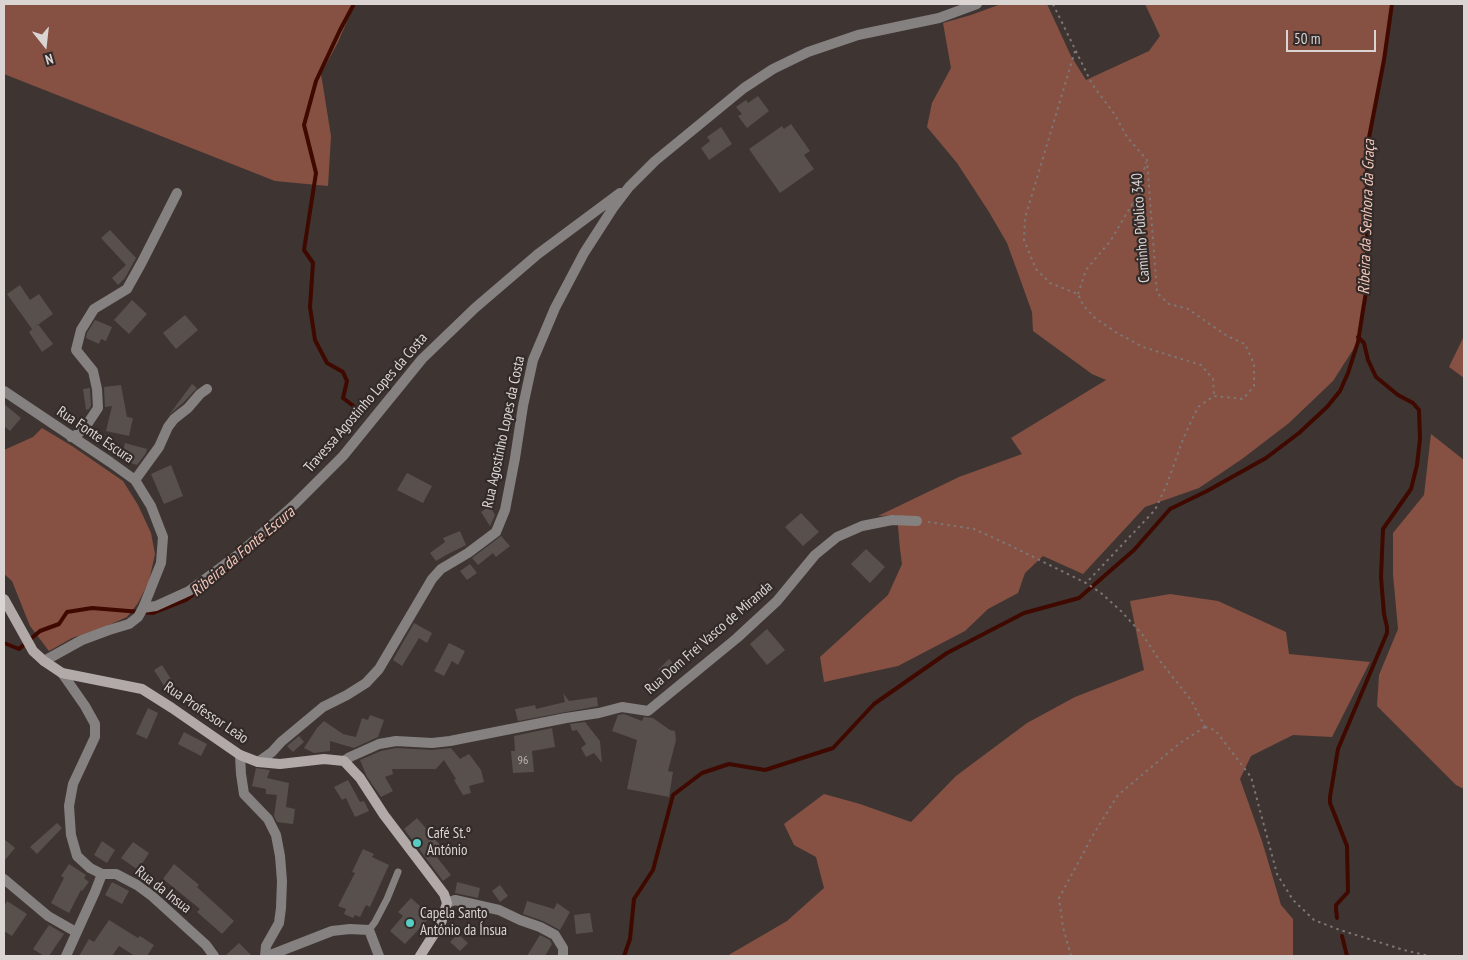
<!DOCTYPE html>
<html>
<head>
<meta charset="utf-8">
<style>
	body { margin:0 }
	#map { position:relative; width:1468px; height:960px; overflow:hidden; background:#3e3533; font-family:"PT Sans Narrow",sans-serif }
	canvas { display:block }
	.frame { position:absolute; inset:0; border:5px solid #dad5d3; pointer-events:none }
	.north { position:absolute; left:20px; top:20px; width:50px; height:50px; -webkit-text-stroke:4px #332b29; paint-order:stroke; rotate:164deg; font-size:14px; font-weight:700; line-height:20px; text-align:center; color:#dad5d3 }
	.north::after { content:''; display:block; margin:auto; width:18px; height:22px; background:#dad5d3; clip-path:polygon(50% 0,100% 100%,50% 72%,0 100%) }
	.scale { position:absolute; left:1286px; top:30px; width:90px; height:22px; box-sizing:border-box; border:2px solid #dad5d3; border-top:0; padding-left:6px; font-size:15px; line-height:18px; white-space:nowrap; color:#dad5d3; -webkit-text-stroke:4px #332b29; paint-order:stroke }
</style>
</head>
<body>
<div id="map">
<canvas width="1468" height="960"></canvas>
<div class="frame"></div>
<div class="north">N</div>
<div class="scale">50 m</div>
</div>
<script>
const ctx = document.querySelector('canvas').getContext('2d');
ctx.lineJoin = 'round';
function fill(path, color) {
  ctx.fillStyle = color;
  ctx.fill(path, 'evenodd');
}
function toPath(rows) {
  const path = new Path2D();
  for (const r of rows) {
    path.moveTo(r[0], r[1]);
    for (let i = 2; i < r.length; i += 2) path.lineTo(r[i], r[i + 1]);
  }
  return path;
}
function trace(path, color, width, dash) {
  ctx.strokeStyle = color;
  ctx.lineWidth = width;
  ctx.lineCap = dash ? 'butt' : 'round';
  ctx.setLineDash(dash || []);
  ctx.stroke(path);
}
function label(font, color, halo, rows, align = 'center') {
  ctx.font = font + ' "PT Sans Narrow",sans-serif';
  ctx.lineWidth = 4.5;
  ctx.setLineDash([]);
  ctx.textBaseline = 'middle';
  ctx.strokeStyle = halo;
  ctx.fillStyle = color;
  for (const [text, x, y, turn = 0] of rows) {
    ctx.save();
    ctx.translate(x, y);
    ctx.rotate((+turn || 0) * Math.PI / 180);
    ctx.textAlign = isNaN(turn) ? turn : align;
    if (halo) ctx.strokeText(text, 0, 0);
    ctx.fillText(text, 0, 0);
    ctx.restore();
  }
}
fill(toPath([
	[4,4,357,4,352,10,338,42,321,74,331,136,328,186,275,181,4,74],
	[1001,4,1047,4,1071,56,1086,80,1149,51,1160,36,1145,4,1392,4,1384,60,1367,148,1367,286,1358,342,1333,381,1289,423,1242,459,1199,488,1145,507,1083,574,1043,556,1025,573,1018,593,988,609,965,631,898,666,824,682,820,657,888,595,902,564,900,549,897,515,878,516,959,477,1022,454,1011,438,1106,380,1092,374,1033,331,1032,312,1007,243,989,212,957,163,927,127,932,103,951,68,943,23,971,15],
	[1464,336,1464,378,1449,367],
	[42,428,72,446,123,481,138,505,151,533,155,554,149,581,138,603,127,617,102,628,72,638,49,651,30,626,12,581,4,574,4,450,33,437],
	[1431,434,1464,460,1464,789,1456,785,1377,706,1379,675,1398,629,1393,574,1393,533,1424,495],
	[1170,594,1218,601,1286,632,1289,654,1370,662,1332,737,1293,735,1251,756,1240,779,1262,841,1281,905,1293,919,1293,956,727,956,787,921,824,888,816,857,794,845,784,824,824,794,860,804,911,822,956,776,1027,723,1075,697,1144,670,1130,601]
]), '#865142');
trace(toPath([
	[354,4,340,30,316,81,304,125,316,173,304,250,313,263,310,307,315,340,327,363,343,372,347,381,343,398,360,411],
	[4,643,19,649,40,631,59,624,67,612,92,608,153,613,186,600,231,567,270,534,288,517],
	[1337,918,1336,909,1336,905,1348,892,1347,846,1330,803,1330,797,1338,749,1387,633,1387,627,1384,614,1381,577,1383,529,1411,489,1417,465,1420,439,1419,410,1413,403,1398,395,1376,377,1368,360,1364,343,1358,337],
	[1342,936,1347,956],
	[624,956,630,939,634,899,653,870,673,795,702,773,729,764,765,770,833,748,874,704,947,653,1024,613,1079,598,1134,550,1170,509,1207,491,1266,458,1299,433,1327,407,1340,391,1348,373,1358,342,1363,310,1367,286,1367,148,1384,60,1392,4]
]), '#3f0900', 4);
fill(toPath([
	[758,96,769,111,747,128,738,116,742,114,736,107,746,100,748,103],
	[791,124,810,151,804,155,814,169,780,193,749,149,782,126,784,129],
	[721,127,732,144,709,160,701,148,710,141,707,137],
	[110,230,136,258,125,278,118,285,112,278,126,265,101,238],
	[20,285,30,300,39,294,53,314,32,329,7,294],
	[132,300,147,314,129,334,114,320],
	[185,315,198,330,176,349,163,333],
	[95,320,112,327,106,341,101,339,99,344,86,338,87,333],
	[38,324,53,344,42,352,29,332],
	[192,384,197,388,183,403,170,414,166,419],
	[121,385,127,417,133,418,129,436,106,431,112,406,105,407,104,387],
	[90,388,91,406,89,409,86,410,83,389],
	[4,404,21,418,10,431,4,426],
	[125,443,147,449,146,453,137,465,121,460],
	[171,465,183,496,164,504,151,474],
	[407,473,432,486,423,503,397,490],
	[490,506,495,515,490,526,481,512],
	[801,513,819,532,803,546,785,527],
	[460,531,466,545,446,555,436,561,430,553,445,542,443,538],
	[501,536,510,546,496,557,493,553,478,565,472,558],
	[866,549,885,567,870,583,851,564],
	[470,564,477,573,467,580,460,571],
	[414,623,432,633,427,643,419,638,402,666,393,660],
	[767,629,785,650,767,665,750,644],
	[449,643,465,651,458,665,452,661,444,676,434,671],
	[669,659,678,668,667,678,658,670],
	[162,665,174,684,166,689,154,670],
	[563,693,569,701,597,697,598,706,518,721,515,709,535,705,536,709,565,702],
	[148,708,158,713,147,739,136,734],
	[624,714,642,721,644,717,653,718,670,730,675,731,676,740,668,771,673,772,669,797,627,789,637,740,612,731,618,715],
	[370,715,384,720,378,737,354,748,330,741,330,751,314,753,304,748,317,728,324,721,343,734,356,737,362,718,368,720],
	[585,722,600,741,602,763,594,753,586,757,581,748,586,744,577,730,572,731,570,724],
	[552,728,555,747,532,751,534,772,513,773,511,751,515,751,514,736],
	[184,732,207,744,201,756,178,744],
	[299,736,304,742,293,752,287,746],
	[396,748,432,750,451,748,460,759,469,754,481,770,484,782,469,786,471,793,463,795,454,780,456,779,444,760,436,769,392,769,393,774,385,777,393,791,381,797,367,777,360,760,381,751],
	[256,768,270,770,267,778,289,783,286,807,295,809,293,824,277,822,274,816,277,795,266,794,266,789,252,786],
	[348,780,360,802,364,801,369,811,355,817,346,798,342,800,334,787],
	[417,818,440,845,432,851,451,875,443,881,404,829],
	[57,823,62,828,37,854,30,847],
	[4,839,15,848,4,861],
	[102,841,115,850,107,863,94,855],
	[133,842,149,853,138,870,121,858],
	[363,849,374,854,372,857,389,865,370,907,366,905,360,917,355,915,353,918,344,914,346,909,338,906,355,873,352,872],
	[69,864,86,875,84,878,89,882,82,891,81,890,69,913,51,903,64,878,61,876],
	[174,864,199,885,197,887,234,921,222,934,197,912,200,909,163,879],
	[112,882,129,891,122,904,105,895],
	[457,882,480,888,478,898,455,893],
	[500,885,508,896,500,902,492,891],
	[411,898,431,916,405,944,390,931,403,916,398,912],
	[7,901,27,914,12,936,4,931,4,907],
	[527,901,554,909,557,903,570,912,560,930,543,921,523,914],
	[590,913,593,932,576,934,574,915],
	[109,920,138,938,140,936,154,945,147,956,135,956,119,946,112,956,79,956,89,939,94,942],
	[49,925,64,934,49,956,44,956,33,949],
	[458,934,468,943,460,951,450,942],
	[540,935,550,940,552,944,545,956,527,956],
	[239,943,252,956,225,956]
]), '#58504d');
trace(toPath([
	[1053,4,1092,84,1115,115,1127,137,1147,160,1157,293,1169,304,1188,309,1227,336,1245,344,1254,364,1254,386,1243,399,1214,396,1198,407,1183,439,1167,484,1155,510,1086,583],
	[1075,51,1025,218,1024,240,1036,269,1050,283,1078,294,1083,305,1095,318,1117,333,1143,347,1201,365,1213,379,1214,396],
	[1078,294,1086,270,1111,240,1138,194,1146,162],
	[928,522,974,529,1007,544,1086,583,1101,593,1121,611,1142,634,1160,661,1191,700,1205,727],
	[1205,727,1215,730,1251,777,1277,874,1293,900,1314,920,1340,930,1404,950,1429,956],
	[1071,956,1063,927,1059,898,1093,835,1118,795,1180,743,1205,727]
]), '#7d7674', 2, [2.5, 4]);
trace(toPath([
	[369,930,375,922,387,899,398,872]
]), '#858180', 7);
trace(toPath([
	[4,391,110,462,135,480,151,506,163,537,161,563,143,608,138,617,129,624,109,630,82,640,44,661],
	[71,437,78,434,88,423,98,408,97,389,93,371,76,350,81,330,94,309,127,289,142,262,177,193],
	[135,480,159,447,168,427,174,419,188,408,200,394,207,389],
	[143,608,156,606,189,591,239,554,295,504,343,456,422,359,475,308,538,254,620,193],
	[62,673,85,706,95,724,95,737,73,784,69,806,71,835,77,856,90,868,102,874,116,874,137,885,152,896,206,945,214,956],
	[240,755,241,774,244,794,268,819,276,835,280,856,282,881,281,908,279,923,266,946,265,956],
	[344,761,350,757,379,744,396,741,432,743,450,741,566,718,599,713,622,707,648,711,737,638,777,601,815,555,837,537,862,526,892,520,917,521],
	[258,762,272,752,281,742,323,707,347,695,366,683,379,669,432,579,441,569,468,553,496,532,505,510,515,458,523,406,533,360,555,308,584,253,613,208,629,187,655,161,744,88,773,69,808,52,858,35,939,18,977,4],
	[4,879,48,916,76,932],
	[447,903,455,900,499,910,520,920,540,927,555,935,563,948,563,956],
	[66,956,95,892,102,874],
	[268,956,332,931,350,929,369,930,379,956]
]), '#858180', 10);
trace(toPath([
	[4,599,33,651,44,661,62,673,142,689,172,708,240,755,258,762,280,764,324,759,344,761,360,778,384,815,444,894,447,903,441,923,420,956]
]), '#b1aaa8', 10);
for (const [x, y, r, color] of [
	[417,843,5,"#56cec3"],
	[410,923,5,"#56cec3"]
]) {
  const dot = new Path2D();
  dot.arc(x, y, r, 0, 2 * Math.PI);
  ctx.fillStyle = color;
  ctx.fill(dot);
  trace(dot, '#332b29', 2);
}
label('12px', '#bab4b2', null, [
	["96",523,761]
]);
label('15px', '#dad5d3', '#332b29', [
	["Caminho Público 340",1141,228,-94],
	["Travessa Agostinho Lopes da Costa",366,403,-49],
	["Rua Agostinho Lopes da Costa",504,432,-78],
	["Rua Fonte Escura",95,435,34],
	["Rua Dom Frei Vasco de Miranda",709,638,-41],
	["Rua Professor Leão",206,713,34],
	["Rua da Insua",163,890,38]
]);
label('15px', '#dad5d3', '#332b29', [
	["Café St.º",427,834],
	["António",427,851],
	["Capela Santo",420,914],
	["António da Ínsua",420,931]
], 'left');
label('italic 16px', '#f4c7b9', '#332b29', [
	["Ribeira da Senhora da Graça",1367,217,-88],
	["Ribeira da Fonte Escura",243,552,-40]
]);
</script>
</body>
</html>
